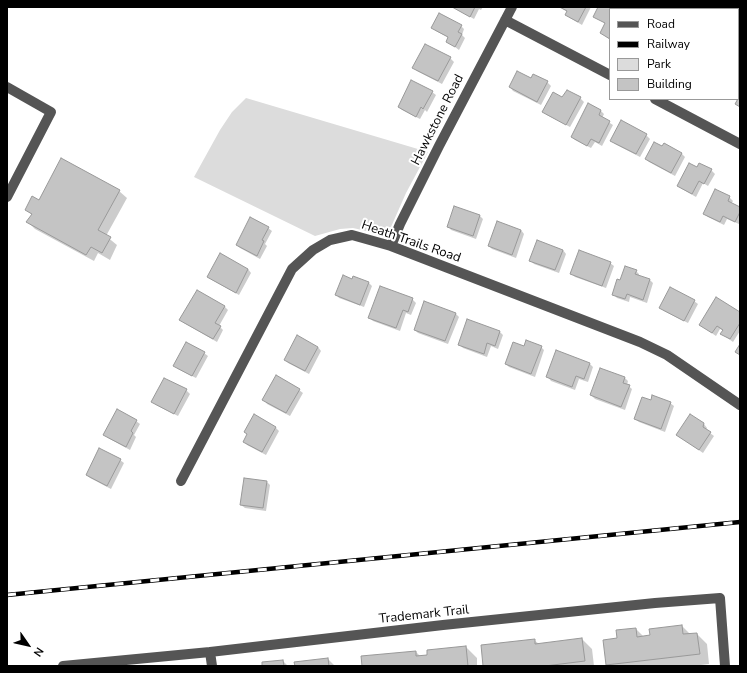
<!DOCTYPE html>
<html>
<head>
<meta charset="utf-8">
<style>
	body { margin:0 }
	#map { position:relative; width:747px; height:673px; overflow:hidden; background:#fff; font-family:"Nunito Sans",sans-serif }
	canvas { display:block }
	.frame { position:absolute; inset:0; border:8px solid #000; pointer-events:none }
	.legend { position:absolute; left:609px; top:8px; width:130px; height:92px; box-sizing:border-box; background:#fff; border:1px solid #999; margin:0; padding:5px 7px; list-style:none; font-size:12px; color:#000 }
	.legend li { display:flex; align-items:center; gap:8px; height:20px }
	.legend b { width:20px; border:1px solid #999 }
	.north { position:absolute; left:8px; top:625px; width:40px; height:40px; -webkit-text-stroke:3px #fff; paint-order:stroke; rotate:124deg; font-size:11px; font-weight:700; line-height:16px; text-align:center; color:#000 }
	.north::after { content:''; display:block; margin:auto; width:14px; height:18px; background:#000; clip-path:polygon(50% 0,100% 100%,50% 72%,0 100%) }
</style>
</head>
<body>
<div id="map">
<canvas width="747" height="673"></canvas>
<div class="frame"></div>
<ul class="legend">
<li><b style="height:5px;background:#555"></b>Road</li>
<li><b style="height:5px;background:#000"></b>Railway</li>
<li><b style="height:11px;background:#dcdcdc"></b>Park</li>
<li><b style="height:11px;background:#c4c4c4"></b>Building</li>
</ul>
<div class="north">N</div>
</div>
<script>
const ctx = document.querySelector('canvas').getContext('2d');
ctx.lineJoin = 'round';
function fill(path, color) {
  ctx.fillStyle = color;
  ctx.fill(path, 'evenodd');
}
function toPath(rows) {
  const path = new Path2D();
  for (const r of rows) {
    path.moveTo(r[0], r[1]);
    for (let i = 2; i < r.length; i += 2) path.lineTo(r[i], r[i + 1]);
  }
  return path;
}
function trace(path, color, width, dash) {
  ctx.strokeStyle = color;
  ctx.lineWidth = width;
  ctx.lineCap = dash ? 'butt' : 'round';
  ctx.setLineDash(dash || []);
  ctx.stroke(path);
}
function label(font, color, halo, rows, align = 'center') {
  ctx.font = font + ' "Nunito Sans",sans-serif';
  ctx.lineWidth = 4;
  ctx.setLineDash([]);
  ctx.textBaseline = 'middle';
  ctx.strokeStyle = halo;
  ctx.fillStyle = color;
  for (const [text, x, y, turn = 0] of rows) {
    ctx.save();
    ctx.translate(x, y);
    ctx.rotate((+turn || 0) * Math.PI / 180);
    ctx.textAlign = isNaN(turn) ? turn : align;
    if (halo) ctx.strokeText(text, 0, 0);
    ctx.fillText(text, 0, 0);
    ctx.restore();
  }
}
fill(toPath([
	[246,98,428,152,406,193,391,227,382,232,375,233,353,228,340,229,315,236,194,177,220,130,232,112]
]), '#dcdcdc');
fill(toPath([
	[453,7,483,7,481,10,479,9,474,19],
	[558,7,591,7,582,25,570,18,566,15,568,12],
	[599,7,629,7,631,9,610,9,610,40,601,33,606,24,594,16],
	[461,26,464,29,462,35,465,38,459,50,447,41,449,38,436,31,432,28],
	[450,58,454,62,442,84,417,71,414,68],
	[531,80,547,82,551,86,541,105,513,91,510,87],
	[432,92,436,95,427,112,425,110,420,119,402,110,399,107],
	[563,98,580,98,584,102,570,127,547,115,544,112],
	[589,105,601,111,604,114,602,118,613,125,602,146,595,142,591,148,575,140,572,137],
	[621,122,646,135,650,139,640,157,615,144,611,140],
	[681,153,685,157,675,176,649,162,646,159],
	[697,168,711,170,715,174,708,186,703,183,696,197,682,189,678,186],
	[119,191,127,198,106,236,117,245,110,260,98,253,94,261,35,229,28,222,32,215,26,210,39,201],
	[729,197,733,201,731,204,740,208,740,222,739,224,727,219,724,225,708,217,704,214],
	[480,216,483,219,476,239,451,230,448,226],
	[268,228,272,231,265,244,267,246,260,259,240,248,237,245],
	[521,230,524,234,516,258,492,249,489,246],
	[563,250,566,254,559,273,534,264,530,260],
	[220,255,248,269,251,273,239,295,212,280,208,277],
	[610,263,614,266,606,288,575,277,571,273],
	[636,271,639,274,639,276,650,280,653,283,647,303,630,297,629,302,617,298,613,294,621,281],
	[352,280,369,283,372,286,364,307,339,298,336,294],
	[412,299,416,303,411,315,406,313,400,331,373,321,370,318],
	[694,301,698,304,688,323,664,311,661,308],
	[224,306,228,310,219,326,223,330,217,342,184,323,181,320],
	[455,313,459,317,448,344,418,333,415,330],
	[740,313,740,331,733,342,722,334,724,331,720,329,716,336,700,325],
	[500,332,503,335,498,349,491,346,487,357,463,348,459,344],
	[318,347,321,351,309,374,288,363,285,359],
	[524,347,541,347,544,350,535,377,509,367,506,364],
	[204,353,208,356,196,378,178,369,175,365],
	[590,364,593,367,588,382,579,379,575,390,551,381,548,377],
	[601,369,625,378,628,381,627,385,632,389,625,410,595,399,591,395],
	[186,390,190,394,178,416,156,405,153,402],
	[299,390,303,393,290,416,267,404,264,400],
	[651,401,670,403,674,406,665,432,639,422,635,419],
	[690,415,704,424,707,428,706,430,714,436,703,453,677,435],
	[136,421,140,424,134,435,136,437,130,450,108,438,104,434],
	[276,428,279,431,266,455,247,445,244,441,248,434],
	[120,460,124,463,111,489,90,478,87,475],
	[267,482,270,485,266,511,245,508,241,505],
	[682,626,690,634,697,634,707,644,709,664,693,666,608,666,607,665,618,639,636,629,644,637],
	[582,639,592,649,594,666,484,666,534,640,539,644],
	[466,647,477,658,477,666,363,666,416,652,420,656,428,655],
	[328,659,335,666,296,666],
	[283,661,288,666,263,666]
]), '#0003');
const building = toPath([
	[452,7,475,7,470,17,452,7],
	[560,7,586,7,578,22,565,15,567,11,560,7],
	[598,7,630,7,629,9,610,9,610,39,600,33,605,23,593,17,598,7],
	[439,13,462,25,458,32,462,34,455,47,446,42,448,37,431,28,439,13],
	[425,44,451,57,438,81,412,68,425,44],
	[517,71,531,78,533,74,548,81,537,102,509,87,517,71],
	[738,73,740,74,740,107,735,104,740,95,738,94,738,73],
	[411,80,433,91,423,109,421,107,416,117,398,107,411,80],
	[567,90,581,97,566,125,542,112,553,92,562,97,567,90],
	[588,103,601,110,599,115,610,121,599,143,591,139,587,146,571,137,588,103],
	[621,120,647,134,636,154,610,141,621,120],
	[654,142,662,146,664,143,682,153,671,173,645,159,654,142],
	[61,158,120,190,98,230,111,237,102,253,91,247,86,255,26,222,32,214,25,210,32,196,39,200,61,158],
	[689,163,697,167,699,163,712,169,704,184,699,181,692,194,677,186,689,163],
	[715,189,730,196,728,201,740,207,740,212,735,222,723,216,720,222,703,214,715,189],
	[454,206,480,215,473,236,447,227,454,206],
	[250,217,269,227,262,240,264,241,257,256,236,245,250,217],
	[497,221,521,230,512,255,488,246,497,221],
	[537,240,563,250,555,270,529,261,537,240],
	[579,250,611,262,602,286,570,274,579,250],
	[220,253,248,269,236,293,207,277,220,253],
	[625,266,637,270,635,274,650,279,643,300,627,294,625,299,612,295,617,279,620,280,625,266],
	[343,275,352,279,353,276,369,282,360,305,335,295,343,275],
	[380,286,413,298,408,312,403,310,396,328,368,318,380,286],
	[670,287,695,300,684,321,659,308,670,287],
	[197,290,225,306,215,323,221,326,213,339,179,320,197,290],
	[716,297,740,312,740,323,730,339,720,334,723,330,717,326,712,333,699,325,716,297],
	[424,301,456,313,445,341,414,330,424,301],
	[467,319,500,331,495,346,487,343,484,354,458,345,467,319],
	[297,335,318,347,305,371,284,360,297,335],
	[526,340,542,346,531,374,505,364,513,342,524,346,526,340],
	[186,342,205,352,192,376,173,366,186,342],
	[740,344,740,355,735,352,740,344],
	[556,350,590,363,584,379,576,376,572,387,546,377,556,350],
	[600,368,625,377,623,383,630,385,621,407,590,395,600,368],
	[276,375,300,389,286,413,262,400,276,375],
	[164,378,187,389,174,414,151,402,164,378],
	[652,395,671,402,661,429,634,419,642,397,651,400,652,395],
	[117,409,137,420,131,431,133,433,126,447,103,435,117,409],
	[254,414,276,427,262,452,243,442,247,434,244,432,254,414],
	[690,414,704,423,703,427,711,432,699,450,676,435,690,414],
	[99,448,121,459,107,486,86,475,99,448],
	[244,478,267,481,263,508,240,505,244,478],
	[682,625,683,634,697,633,700,654,606,665,603,640,617,638,616,630,636,628,637,637,650,635,649,629,682,625],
	[582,638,585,661,545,666,483,666,481,645,535,639,535,644,582,638],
	[466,646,468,666,362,666,361,656,416,651,416,656,427,655,427,650,466,646],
	[328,658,329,666,295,666,294,662,328,658],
	[283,660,284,666,262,666,262,662,283,660]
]);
fill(building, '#c4c4c4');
trace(building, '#999', 1);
trace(toPath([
	[505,20,610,75],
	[7,87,51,112,7,197],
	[655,99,740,144],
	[391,246,400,224,439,146,512,7],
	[181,481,292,269,313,250,330,240,352,235,391,246,640,342,667,355,740,405],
	[210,652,212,666],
	[63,666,210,652,443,625,655,603,720,598,725,666]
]), '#555', 10);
const rail = toPath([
	[7,595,740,522]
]);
trace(rail, '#000', 4.5);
trace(rail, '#fff', 3, [9]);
label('13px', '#000', '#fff', [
	["Hawkstone Road",438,120,-63],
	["Heath Trails Road",411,242,19],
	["Trademark Trail",424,615,-6]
]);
</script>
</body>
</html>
